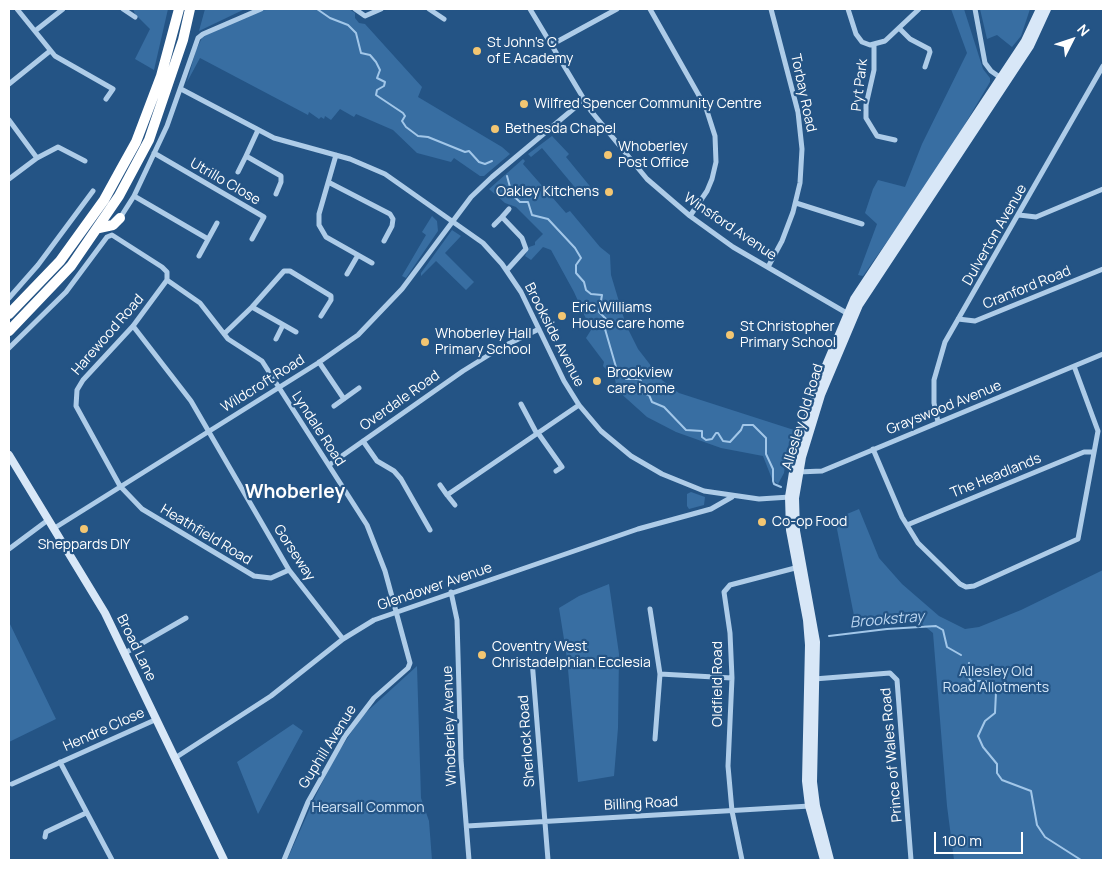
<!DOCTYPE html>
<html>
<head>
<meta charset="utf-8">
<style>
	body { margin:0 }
	#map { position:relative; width:1112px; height:869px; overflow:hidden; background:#245485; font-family:Manrope,sans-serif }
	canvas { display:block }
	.frame { position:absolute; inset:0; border:10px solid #fff; pointer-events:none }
	.north { position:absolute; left:1047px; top:15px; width:50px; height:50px; -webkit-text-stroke:4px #245485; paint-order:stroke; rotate:49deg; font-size:14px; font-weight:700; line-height:20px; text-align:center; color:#fff }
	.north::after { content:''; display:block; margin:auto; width:18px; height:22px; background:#fff; clip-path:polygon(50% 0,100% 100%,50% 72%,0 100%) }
	.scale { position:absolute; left:934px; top:832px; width:89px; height:22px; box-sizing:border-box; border:2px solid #fff; border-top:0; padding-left:6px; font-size:15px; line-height:18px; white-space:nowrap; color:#fff; -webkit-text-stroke:4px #245485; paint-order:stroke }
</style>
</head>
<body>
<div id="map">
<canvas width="1112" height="869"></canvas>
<div class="frame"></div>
<div class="north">N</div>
<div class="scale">100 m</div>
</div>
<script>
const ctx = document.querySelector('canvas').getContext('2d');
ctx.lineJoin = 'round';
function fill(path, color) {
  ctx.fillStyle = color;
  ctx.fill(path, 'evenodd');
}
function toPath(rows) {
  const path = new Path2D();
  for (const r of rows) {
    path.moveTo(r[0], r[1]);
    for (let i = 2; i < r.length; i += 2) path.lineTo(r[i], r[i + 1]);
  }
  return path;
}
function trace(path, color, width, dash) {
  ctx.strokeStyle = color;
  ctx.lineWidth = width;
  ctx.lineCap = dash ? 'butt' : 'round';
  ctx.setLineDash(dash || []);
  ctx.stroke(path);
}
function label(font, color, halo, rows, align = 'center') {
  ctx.font = font + ' Manrope,sans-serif';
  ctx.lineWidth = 4.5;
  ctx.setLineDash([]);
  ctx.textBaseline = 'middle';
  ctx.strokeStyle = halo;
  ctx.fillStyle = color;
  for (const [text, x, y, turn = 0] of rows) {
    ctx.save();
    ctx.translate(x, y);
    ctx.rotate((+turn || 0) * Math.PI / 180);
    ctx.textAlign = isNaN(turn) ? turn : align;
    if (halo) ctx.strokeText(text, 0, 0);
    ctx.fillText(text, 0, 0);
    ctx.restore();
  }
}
fill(toPath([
	[133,9,168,9,154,70,135,59,150,29,135,14],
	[205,9,245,9,199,31],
	[262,9,349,9,355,13,355,18,359,23,365,24,422,87,418,97,502,147,510,154,484,176,480,176,454,158,451,162,417,153,393,130,356,114,354,117,340,109,331,120,325,116,324,119,321,117,319,119,309,112,308,115,200,58,187,82,196,50,203,36],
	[951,9,964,9,983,69,990,78,990,82,949,151,893,233,863,276,858,275,877,224,865,213,873,189,878,180,905,187,922,144,967,53],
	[980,9,1030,9,1021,36,1012,47,997,35,987,39],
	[552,136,569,154,566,157,593,190,583,197,542,148,531,157,528,154],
	[523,159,525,161,523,164,566,213,570,211,600,247,610,255,611,275,626,325,638,349,662,380,679,393,794,430,787,450,784,473,778,484,772,479,763,456,721,448,676,432,647,417,617,390,615,379,603,366,604,362,586,338,591,330,574,292,551,250,543,247,531,260,525,256,529,247,535,245,535,242,543,234,516,207,505,203,489,189],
	[432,216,437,221,438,231,406,278,402,276,426,235,422,232],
	[452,230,461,236,445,253,474,282,466,290,436,261,421,276,421,273],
	[691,492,705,497,704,505,689,509,687,506,687,494],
	[859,509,879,558,902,584,939,616,965,629,979,627,1021,610,1103,570,1103,860,954,860,947,806,933,633,916,619,856,626,835,519],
	[609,584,619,654,618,728,614,776,578,782,567,658,559,608,579,596],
	[9,622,56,719,9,742],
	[417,666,421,798,429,821,432,860,287,860,315,797,334,759,361,717],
	[293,724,303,731,258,814,237,762]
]), '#386ea2');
trace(toPath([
	[317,9,330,18,348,25,356,33,361,53,370,55,376,62,380,70,377,78,385,82,384,86,377,90,376,95,403,113,405,116,402,121,406,127,418,136,428,137,465,152,469,151,479,162,485,164,492,161],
	[507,176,510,187,509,192,520,202,528,202,532,215,548,219,575,248,581,258,576,265,576,273,584,282,586,290,591,294,602,295,599,312,606,319,605,329,616,367,619,371,626,372,626,379,639,379,641,381,639,392,649,395,652,402,664,407,686,430,702,431,702,437,706,440,712,439,716,433,718,433,723,441,730,442,741,430,743,425,753,425,766,438,766,454,773,469,773,481,774,484,781,487],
	[829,636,887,629,936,626,943,630,947,647,961,655],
	[969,663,968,676,971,681,985,681,991,684,996,692,995,713,985,721,978,736,983,747,997,764,997,773,1002,780,1031,791,1037,825,1045,837,1081,860]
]), '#a2c7e9', 2);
trace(toPath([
	[17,9,55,56,113,89,106,99],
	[123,9,135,17],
	[355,9,365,16,381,9],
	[429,9,444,19],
	[530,9,591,111,647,179,690,216,733,247,850,315],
	[650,9,706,108,715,136,716,162,712,179,707,191,690,216],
	[848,9,856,34,862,42,870,45,885,41,919,9],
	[975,9,985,63,991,71,1001,78],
	[899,28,910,39,929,49,930,52,925,67],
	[35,31,63,9],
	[551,45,617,9],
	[874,45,874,70,866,105,866,118,877,136,895,140],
	[9,84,50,51],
	[181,89,274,138,350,159,385,174,483,243,502,264,521,292,564,381,579,405,601,431,631,456,662,474,704,491,759,499,790,497],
	[9,120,37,158,58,147,85,161],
	[258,130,246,156,281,176,281,182,276,194],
	[154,153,264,217,252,239],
	[336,155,319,214,319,225,326,237,372,263],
	[238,172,246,156],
	[9,179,37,158],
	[330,183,390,214,393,219,392,226,384,241],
	[134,196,208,239],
	[796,203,862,224],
	[1019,215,1036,217,1103,189],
	[120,218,134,196,167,126,198,38,203,34,261,9],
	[494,225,502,217],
	[199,256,217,223],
	[768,267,782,241,793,212,800,183,802,149,798,112,771,9],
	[507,270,526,249,522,238,502,217,509,209],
	[347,274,358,255],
	[167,280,133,326,83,380,77,390,76,406,120,486,142,509,254,576,271,578,289,570],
	[9,298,38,265,93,191],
	[252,307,296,332],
	[958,319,975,321,1103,269],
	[133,326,191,401,289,570,343,639],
	[224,334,252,307,284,271,290,271,331,296,331,300,321,316],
	[276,339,283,325],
	[9,348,66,292,107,237,112,235,162,267,167,272,167,280,200,303,228,339,262,361,367,525,385,571,410,663,408,668,374,698,345,736,308,802,284,860],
	[319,362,344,399],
	[521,404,537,434],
	[334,406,359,388],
	[938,422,934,403,934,380,945,342,1103,66],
	[538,433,562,467,556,471],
	[363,441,377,461,394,471,401,479,430,530],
	[873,449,902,517,918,543,960,584,966,587,974,586,1078,539,1098,431,1074,366],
	[329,465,463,371,500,348,539,329],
	[798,472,822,471,1103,354],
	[440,485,447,495],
	[455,505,447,495,579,405],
	[907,525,1084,452,1094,452],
	[53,529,318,363,358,335,402,289,471,197,492,177,584,100],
	[9,549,48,520],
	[451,592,457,620,461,760,469,860],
	[650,609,660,674,655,739],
	[125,653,186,618],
	[532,660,548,860],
	[660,674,732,678],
	[814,679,890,673,897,680,911,860],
	[175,758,271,696,343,639,374,620,638,529,711,509,732,497],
	[60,762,112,860],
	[12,784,157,719],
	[467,826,810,806],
	[45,837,46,832,86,813],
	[742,860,732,811,728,766,732,678,730,633,724,592,730,585,799,567]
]), '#aecce8', 5);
trace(toPath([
	[9,455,105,613,224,860],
	[824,860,809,806,806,781,809,645,807,620,790,530,789,497,797,448,821,377,854,299,1025,41,1040,9],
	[830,860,816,806,813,782,816,642,796,531,795,498,802,457,821,395,859,305,1030,46,1047,9]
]), '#d8e7f7', 8);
trace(toPath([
	[99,228,113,225,120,218],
	[9,314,60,261,104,200,121,169,136,142,161,76,179,9],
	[9,331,71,266,119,196,149,140,183,40,190,9]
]), '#fff', 10);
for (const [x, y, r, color] of [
	[477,51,5,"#f3c672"],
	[524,104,5,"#f3c672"],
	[495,129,5,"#f3c672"],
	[608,155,5,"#f3c672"],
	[609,192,5,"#f3c672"],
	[562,316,5,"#f3c672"],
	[730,335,5,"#f3c672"],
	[425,342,5,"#f3c672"],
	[597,381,5,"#f3c672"],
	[762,522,5,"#f3c672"],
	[84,529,5,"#f3c672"],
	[482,655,5,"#f3c672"]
]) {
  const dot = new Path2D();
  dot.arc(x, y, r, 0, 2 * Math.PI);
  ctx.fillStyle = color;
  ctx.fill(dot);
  trace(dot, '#245485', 2);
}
label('14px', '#fff', '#245485', [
	["St John's C",487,43],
	["of E Academy",487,59],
	["Wilfred Spencer Community Centre",534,104],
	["Bethesda Chapel",505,129],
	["Whoberley",618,147],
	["Post Office",618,163],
	["Oakley Kitchens",599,192,"right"],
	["Eric Williams",572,308],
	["House care home",572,324],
	["St Christopher",740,327],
	["Primary School",740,343],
	["Whoberley Hall",435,334],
	["Primary School",435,350],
	["Brookview",607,373],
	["care home",607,389],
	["Co-op Food",772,522],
	["Sheppards DIY",84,545,"center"],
	["Coventry West",492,647],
	["Christadelphian Ecclesia",492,663]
], 'left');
label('14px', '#fff', '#245485', [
	["Pyt Park",860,85,-83],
	["Torbay Road",803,93,78],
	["Utrillo Close",225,182,30],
	["Winsford Avenue",730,227,34],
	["Dulverton Avenue",995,235,-60],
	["Cranford Road",1027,288,-22],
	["Harewood Road",108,335,-49],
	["Brookside Avenue",554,335,63],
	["Wildcroft Road",263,384,-32],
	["Overdale Road",400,401,-35],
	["Grayswood Avenue",944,408,-22],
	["Allesley Old Road",803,417,-73],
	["Lyndale Road",318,429,57],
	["The Headlands",996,476,-22],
	["Heathfield Road",206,535,31],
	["Gorseway",294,553,57],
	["Glendower Avenue",435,587,-19],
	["Broad Lane",136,648,64],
	["Oldfield Road",718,684,-90],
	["Whoberley Avenue",450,726,-92],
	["Hendre Close",104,730,-24],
	["Sherlock Road",527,741,-94],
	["Guphill Avenue",328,747,-58],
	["Prince of Wales Road",892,755,-95],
	["Billing Road",641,804,-3]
]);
label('14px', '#d2e5f7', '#245485', [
	["Allesley Old",996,672],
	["Road Allotments",996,688],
	["Hearsall Common",368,808]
]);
label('italic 15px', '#bad5f0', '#245485', [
	["Brookstray",887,620,-5]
]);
label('bold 19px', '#fff', '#245485', [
	["Whoberley",295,493]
]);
</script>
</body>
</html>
